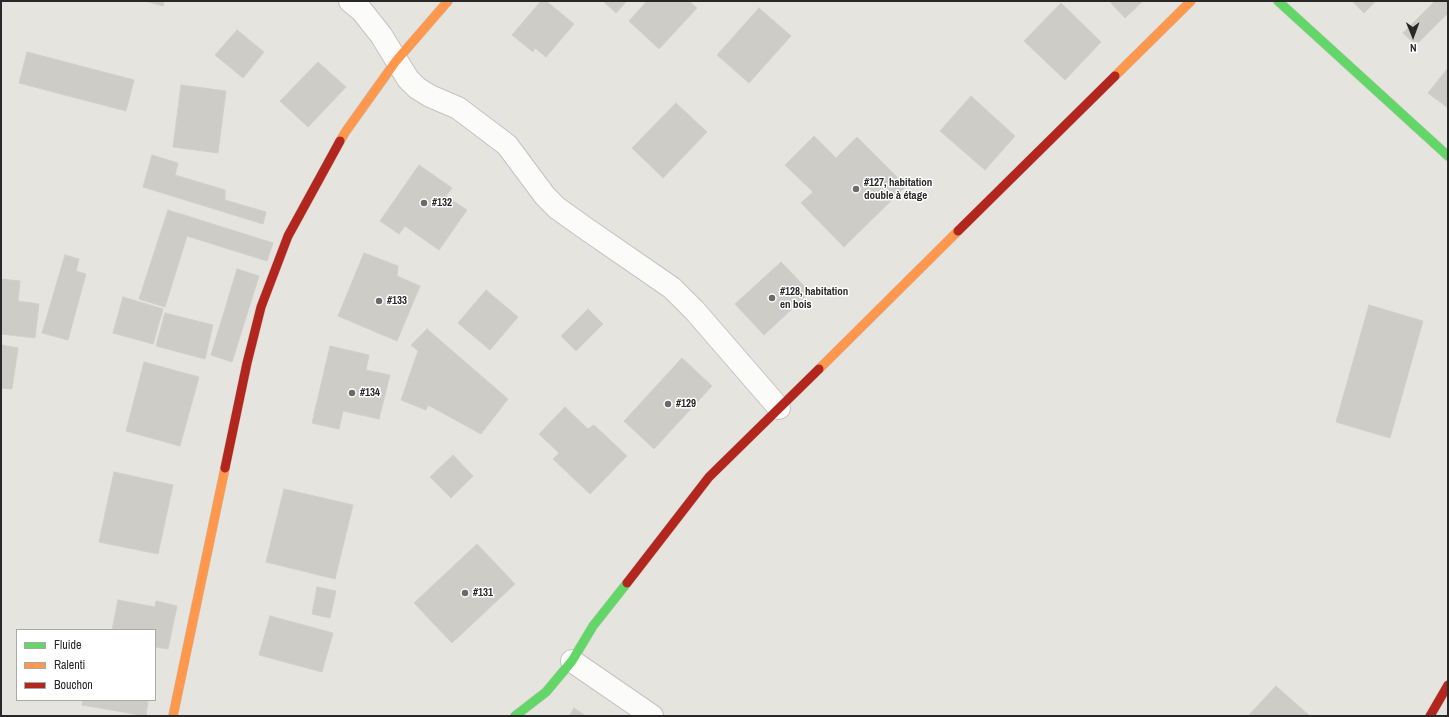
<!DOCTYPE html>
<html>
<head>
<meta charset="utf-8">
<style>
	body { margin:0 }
	#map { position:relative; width:1449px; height:717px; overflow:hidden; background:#e6e4de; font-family:"Archivo Narrow",sans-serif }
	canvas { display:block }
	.frame { position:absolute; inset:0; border:2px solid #282828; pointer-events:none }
	.legend { position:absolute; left:16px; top:629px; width:140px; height:72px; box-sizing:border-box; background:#fff; border:1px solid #a9a9a9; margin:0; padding:5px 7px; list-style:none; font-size:12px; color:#282828 }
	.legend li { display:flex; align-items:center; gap:8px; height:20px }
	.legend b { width:20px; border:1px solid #a9a9a9 }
	.north { position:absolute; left:1393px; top:16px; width:40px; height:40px; -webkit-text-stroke:3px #fff; paint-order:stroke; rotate:179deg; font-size:11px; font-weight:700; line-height:16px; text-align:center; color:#282828 }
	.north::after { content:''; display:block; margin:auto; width:14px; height:18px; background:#282828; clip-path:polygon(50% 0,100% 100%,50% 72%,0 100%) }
</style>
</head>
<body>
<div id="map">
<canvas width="1449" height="717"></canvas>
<div class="frame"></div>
<ul class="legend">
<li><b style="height:5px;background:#63d668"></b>Fluide</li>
<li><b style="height:5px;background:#ff974d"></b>Ralenti</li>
<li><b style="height:5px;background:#b3261e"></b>Bouchon</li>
</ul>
<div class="north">N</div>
</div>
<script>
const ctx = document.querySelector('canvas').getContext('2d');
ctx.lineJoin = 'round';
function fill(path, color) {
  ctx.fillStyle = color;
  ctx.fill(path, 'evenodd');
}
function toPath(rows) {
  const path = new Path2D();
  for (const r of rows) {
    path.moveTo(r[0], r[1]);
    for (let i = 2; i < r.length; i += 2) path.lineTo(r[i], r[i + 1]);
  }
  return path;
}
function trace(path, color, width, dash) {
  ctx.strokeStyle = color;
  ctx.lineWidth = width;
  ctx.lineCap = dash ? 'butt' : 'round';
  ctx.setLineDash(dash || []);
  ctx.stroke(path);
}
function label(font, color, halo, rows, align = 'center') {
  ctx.font = font + ' "Archivo Narrow",sans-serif';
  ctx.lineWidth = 3;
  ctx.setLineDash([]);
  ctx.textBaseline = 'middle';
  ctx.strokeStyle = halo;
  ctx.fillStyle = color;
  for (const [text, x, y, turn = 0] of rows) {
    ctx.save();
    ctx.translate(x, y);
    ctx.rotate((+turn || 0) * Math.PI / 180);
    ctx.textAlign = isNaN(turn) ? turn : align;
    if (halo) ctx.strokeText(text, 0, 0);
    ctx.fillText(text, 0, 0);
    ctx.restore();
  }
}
const building = toPath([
	[145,1,164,1,163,6,145,1],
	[541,1,546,1,574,24,546,57,535,48,533,52,512,35,541,1],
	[603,1,627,1,616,13,603,1],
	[647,1,689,1,697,8,659,49,629,21,647,1],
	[1109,1,1143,1,1125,18,1109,1],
	[1352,1,1376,1,1364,13,1352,1],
	[1435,1,1447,1,1448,2,1448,13,1416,45,1403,33,1435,1],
	[1061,3,1101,42,1065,80,1024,41,1061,3],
	[759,8,791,36,749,83,717,55,759,8],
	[237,30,264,52,243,78,215,55,237,30],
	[27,52,134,80,126,111,19,83,27,52],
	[318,62,346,87,308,127,280,101,318,62],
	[1448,68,1448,108,1428,93,1448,68],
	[181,85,226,91,218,153,173,147,181,85],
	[971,96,1015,136,985,170,940,131,971,96],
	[676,103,707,132,663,178,632,148,676,103],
	[814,136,836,158,857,137,906,186,844,247,801,203,813,192,785,165,814,136],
	[152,155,178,163,175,175,225,190,225,200,266,212,263,224,143,187,152,155],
	[419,165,452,188,446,196,467,210,439,250,405,226,399,234,380,221,419,165],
	[168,210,273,243,267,261,187,236,165,307,139,299,168,210],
	[364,253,398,266,397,276,420,286,397,341,338,316,364,253],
	[65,255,79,259,76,271,86,274,68,340,42,333,65,255],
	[781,262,810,292,764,335,735,304,781,262],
	[237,269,259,276,232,362,211,355,237,269],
	[1,279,20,281,18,301,39,304,35,338,1,334,1,279],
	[486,290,518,317,490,350,458,323,486,290],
	[123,297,163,309,153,344,113,333,123,297],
	[1369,305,1423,321,1390,438,1336,422,1369,305],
	[588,309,603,324,576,351,561,336,588,309],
	[165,313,213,325,205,359,156,346,165,313],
	[427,329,508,399,481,434,428,405,426,410,401,400,418,351,411,345,427,329],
	[1,345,18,348,12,389,1,388,1,345],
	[330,346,369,355,366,370,390,375,379,419,343,411,339,429,312,423,330,346],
	[682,358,712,386,654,449,624,421,682,358],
	[144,362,199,377,180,446,126,431,144,362],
	[565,407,588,429,594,425,627,456,590,494,553,459,559,453,539,434,565,407],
	[453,455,473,476,451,498,430,477,453,455],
	[114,472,173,485,158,554,99,542,114,472],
	[284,489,353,505,335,579,266,562,284,489],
	[477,544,515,584,452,643,414,603,477,544],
	[317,587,336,591,330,618,312,614,317,587],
	[118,600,155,607,156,601,177,606,168,649,155,647,155,630,112,630,118,600],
	[270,616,333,633,322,672,259,655,270,616],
	[1276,686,1310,716,1248,716,1276,686],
	[83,700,148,700,146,716,82,705,83,700],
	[574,708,586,716,569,716,574,708]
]);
fill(building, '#cdccc7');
trace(building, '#d1cfca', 1);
const street = toPath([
	[350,1,362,11,381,35,408,79,417,88,430,96,458,108,507,145,545,196,557,208,585,228,672,288,695,311,779,408],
	[572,661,652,716]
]);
const fast = toPath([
	[1278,1,1448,156],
	[515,716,546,692,572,661,593,626,627,583]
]);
const slow = toPath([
	[1115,76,1191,1],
	[340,141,346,131,396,61,448,1],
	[819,369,958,231],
	[173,716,225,468]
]);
const jam = toPath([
	[958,231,1115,76],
	[225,468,247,363,261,307,288,236,340,141],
	[627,583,709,477,819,369],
	[1430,716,1448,685]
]);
trace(street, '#c4c3c3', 24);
trace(fast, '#c4c3c3', 10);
trace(slow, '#c4c3c3', 10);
trace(jam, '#c4c3c3', 10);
trace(street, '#fbfbfa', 22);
trace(fast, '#63d668', 9);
trace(slow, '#ff974d', 9);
trace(jam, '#b3261e', 9);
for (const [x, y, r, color] of [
	[856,189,4,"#6a6a68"],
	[424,203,4,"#6a6a68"],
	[772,298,4,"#6a6a68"],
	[379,301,4,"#6a6a68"],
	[352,393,4,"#6a6a68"],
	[668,404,4,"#6a6a68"],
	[465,593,4,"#6a6a68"]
]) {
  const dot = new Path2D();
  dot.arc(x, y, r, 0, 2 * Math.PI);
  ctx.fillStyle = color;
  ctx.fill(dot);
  trace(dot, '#fff', 1.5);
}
label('bold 11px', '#282828', '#fff', [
	["#127, habitation",864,183],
	["double à étage",864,196],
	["#132",432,203],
	["#128, habitation",780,292],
	["en bois",780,305],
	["#133",387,301],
	["#134",360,393],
	["#129",676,404],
	["#131",473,593]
], 'left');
</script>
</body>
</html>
